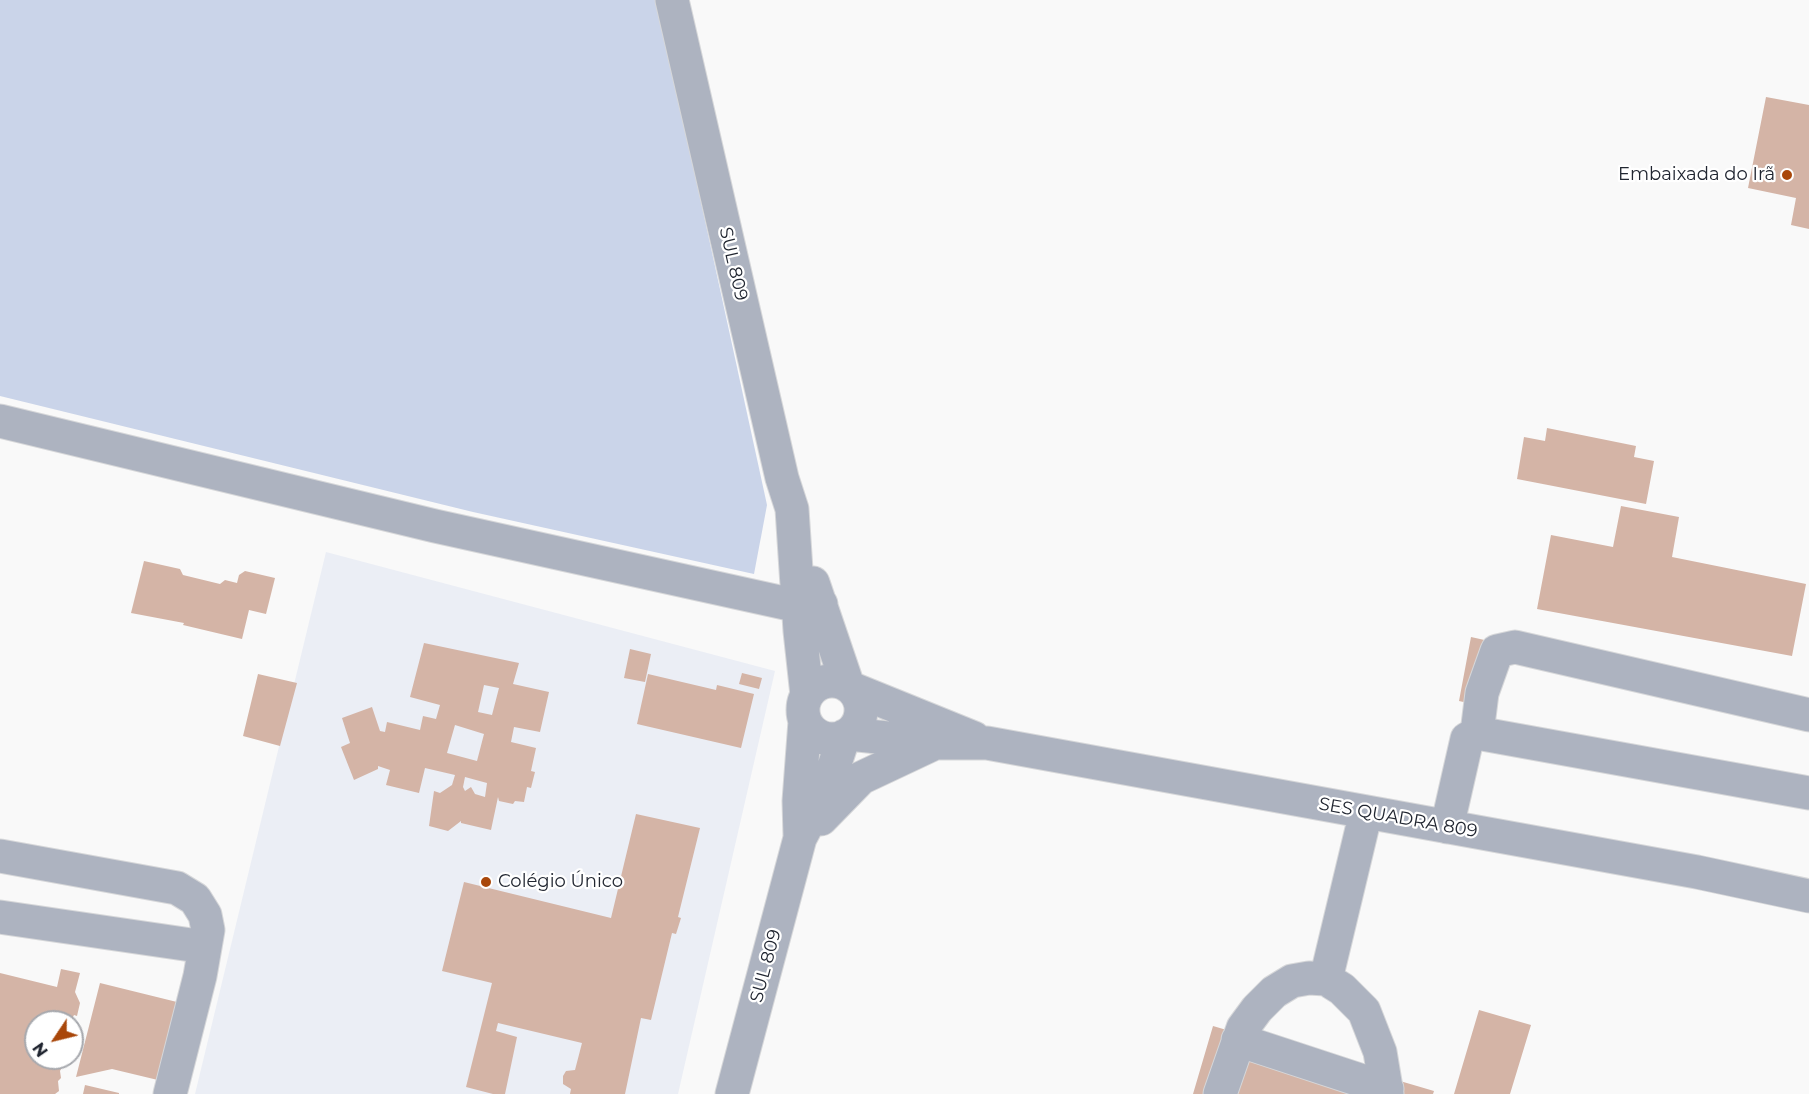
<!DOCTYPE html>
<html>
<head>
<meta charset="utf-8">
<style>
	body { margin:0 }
	#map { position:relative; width:1809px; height:1094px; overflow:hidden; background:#f9f9f9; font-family:Montserrat,sans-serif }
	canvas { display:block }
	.north { position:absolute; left:24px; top:1010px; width:60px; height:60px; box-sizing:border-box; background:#fff; border:2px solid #a6a8ad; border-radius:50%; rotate:235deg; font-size:16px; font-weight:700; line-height:24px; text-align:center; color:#212631 }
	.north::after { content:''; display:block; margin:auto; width:21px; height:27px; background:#a9470a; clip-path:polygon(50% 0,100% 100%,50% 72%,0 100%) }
</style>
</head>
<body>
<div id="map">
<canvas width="1809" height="1094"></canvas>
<div class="north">N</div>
</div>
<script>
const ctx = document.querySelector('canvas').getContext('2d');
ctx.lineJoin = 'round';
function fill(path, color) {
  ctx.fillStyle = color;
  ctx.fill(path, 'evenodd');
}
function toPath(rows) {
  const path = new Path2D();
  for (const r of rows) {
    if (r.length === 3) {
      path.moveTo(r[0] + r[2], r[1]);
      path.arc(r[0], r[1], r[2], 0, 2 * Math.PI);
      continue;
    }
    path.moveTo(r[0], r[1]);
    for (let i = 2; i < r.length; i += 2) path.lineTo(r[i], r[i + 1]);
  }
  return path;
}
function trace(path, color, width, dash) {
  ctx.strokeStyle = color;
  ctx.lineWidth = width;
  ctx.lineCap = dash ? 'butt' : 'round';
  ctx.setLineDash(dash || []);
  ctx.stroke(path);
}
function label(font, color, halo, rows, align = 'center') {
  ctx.font = font + ' Montserrat,sans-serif';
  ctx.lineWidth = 4.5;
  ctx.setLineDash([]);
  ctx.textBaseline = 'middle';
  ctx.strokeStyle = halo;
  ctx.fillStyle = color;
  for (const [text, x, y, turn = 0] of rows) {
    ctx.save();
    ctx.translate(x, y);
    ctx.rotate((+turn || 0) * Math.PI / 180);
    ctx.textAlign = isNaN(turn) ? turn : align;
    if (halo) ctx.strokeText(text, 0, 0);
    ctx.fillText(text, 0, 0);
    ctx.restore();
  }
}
fill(toPath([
	[326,552,775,671,678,1094,195,1094]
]), '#ebeef5');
fill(toPath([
	[0,0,657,0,767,505,754,574,473,512,0,396]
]), '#cad4e9');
fill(toPath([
	[1766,97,1809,105,1809,229,1791,225,1796,198,1748,188],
	[1547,428,1636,446,1634,457,1654,461,1646,504,1517,479,1524,437,1545,441],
	[1621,506,1679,517,1672,557,1806,584,1792,656,1537,609,1551,535,1613,547],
	[144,561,180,569,183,575,220,584,225,580,237,583,239,575,245,571,275,578,266,614,249,610,242,639,183,625,184,623,131,613],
	[1471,637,1489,641,1477,705,1459,701],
	[424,643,519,663,513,684,549,692,540,732,514,727,511,742,536,748,531,771,535,772,531,788,527,787,524,802,515,801,513,804,499,801,498,797,491,830,461,823,461,821,448,831,429,826,434,791,440,793,452,785,455,775,425,768,419,793,386,785,390,770,378,766,378,769,354,780,341,747,350,743,342,718,372,707,380,731,385,732,387,722,420,730,423,716,436,719,440,705,410,697],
	[484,685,499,688,492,715,478,712],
	[455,725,484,734,477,761,447,753],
	[465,777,487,783,485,797,475,794,471,787,465,791,463,787],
	[630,649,651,654,645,682,624,678],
	[742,673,762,678,759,689,739,684],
	[258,674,297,683,280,746,243,736],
	[648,674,716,690,717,685,754,694,741,748,637,724],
	[636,814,700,828,678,917,681,918,676,934,672,933,651,1020,641,1018,625,1094,570,1094,571,1089,563,1084,563,1076,566,1071,575,1070,582,1043,498,1023,496,1031,517,1037,505,1094,493,1094,466,1087,492,983,442,971,464,882,611,918],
	[61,969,80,973,75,992,80,1003,77,1016,74,1015,72,1019,75,1022,73,1031,72,1022,36,1022,36,1058,66,1058,60,1071,61,1078,58,1081,59,1091,55,1094,0,1094,0,973,57,987],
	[100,983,181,1003,162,1081,112,1069,76,1077],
	[1479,1010,1531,1025,1510,1094,1454,1094],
	[1213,1026,1434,1091,1433,1094,1193,1094],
	[85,1085,119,1093,119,1094,83,1094]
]), '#d4b4a6');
const minor = toPath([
	[672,0,782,478,792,509,800,631,807,695],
	[0,421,435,526,798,606,821,604],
	[813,583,848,686],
	[832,710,29],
	[853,689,974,738],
	[1477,733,1482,693,1497,651,1515,647,1809,715],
	[849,734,935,743,987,743,1697,872,1809,896],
	[821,819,861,778,931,745],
	[1447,827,1467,739,1477,733,1809,793],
	[800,836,799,801,805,721],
	[0,856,177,888,195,899,205,915,208,930,200,976,170,1094],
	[0,917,205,947],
	[1326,979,1366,812],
	[1238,1040,1387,1089],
	[732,1094,800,838,828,785,844,736],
	[1220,1094,1243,1028,1257,1009,1274,992,1292,981,1309,978,1326,979,1342,989,1364,1011,1380,1052,1387,1094]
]);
trace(minor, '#d6d7d9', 35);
trace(minor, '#adb3c0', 33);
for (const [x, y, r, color] of [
	[1787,175,6,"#a9470a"],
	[486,882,6,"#a9470a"]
]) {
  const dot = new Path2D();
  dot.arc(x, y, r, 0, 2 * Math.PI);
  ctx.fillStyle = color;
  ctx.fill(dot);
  trace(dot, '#fff', 2);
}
label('18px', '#212631', '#fff', [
	["Embaixada do Irã",1775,175],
	["Colégio Único",498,882,"left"]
], 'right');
label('18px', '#212631', '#fff', [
	["SUL 809",733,264,77],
	["SES QUADRA 809",1398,818,10],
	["SUL 809",766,966,-75]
]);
</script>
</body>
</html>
